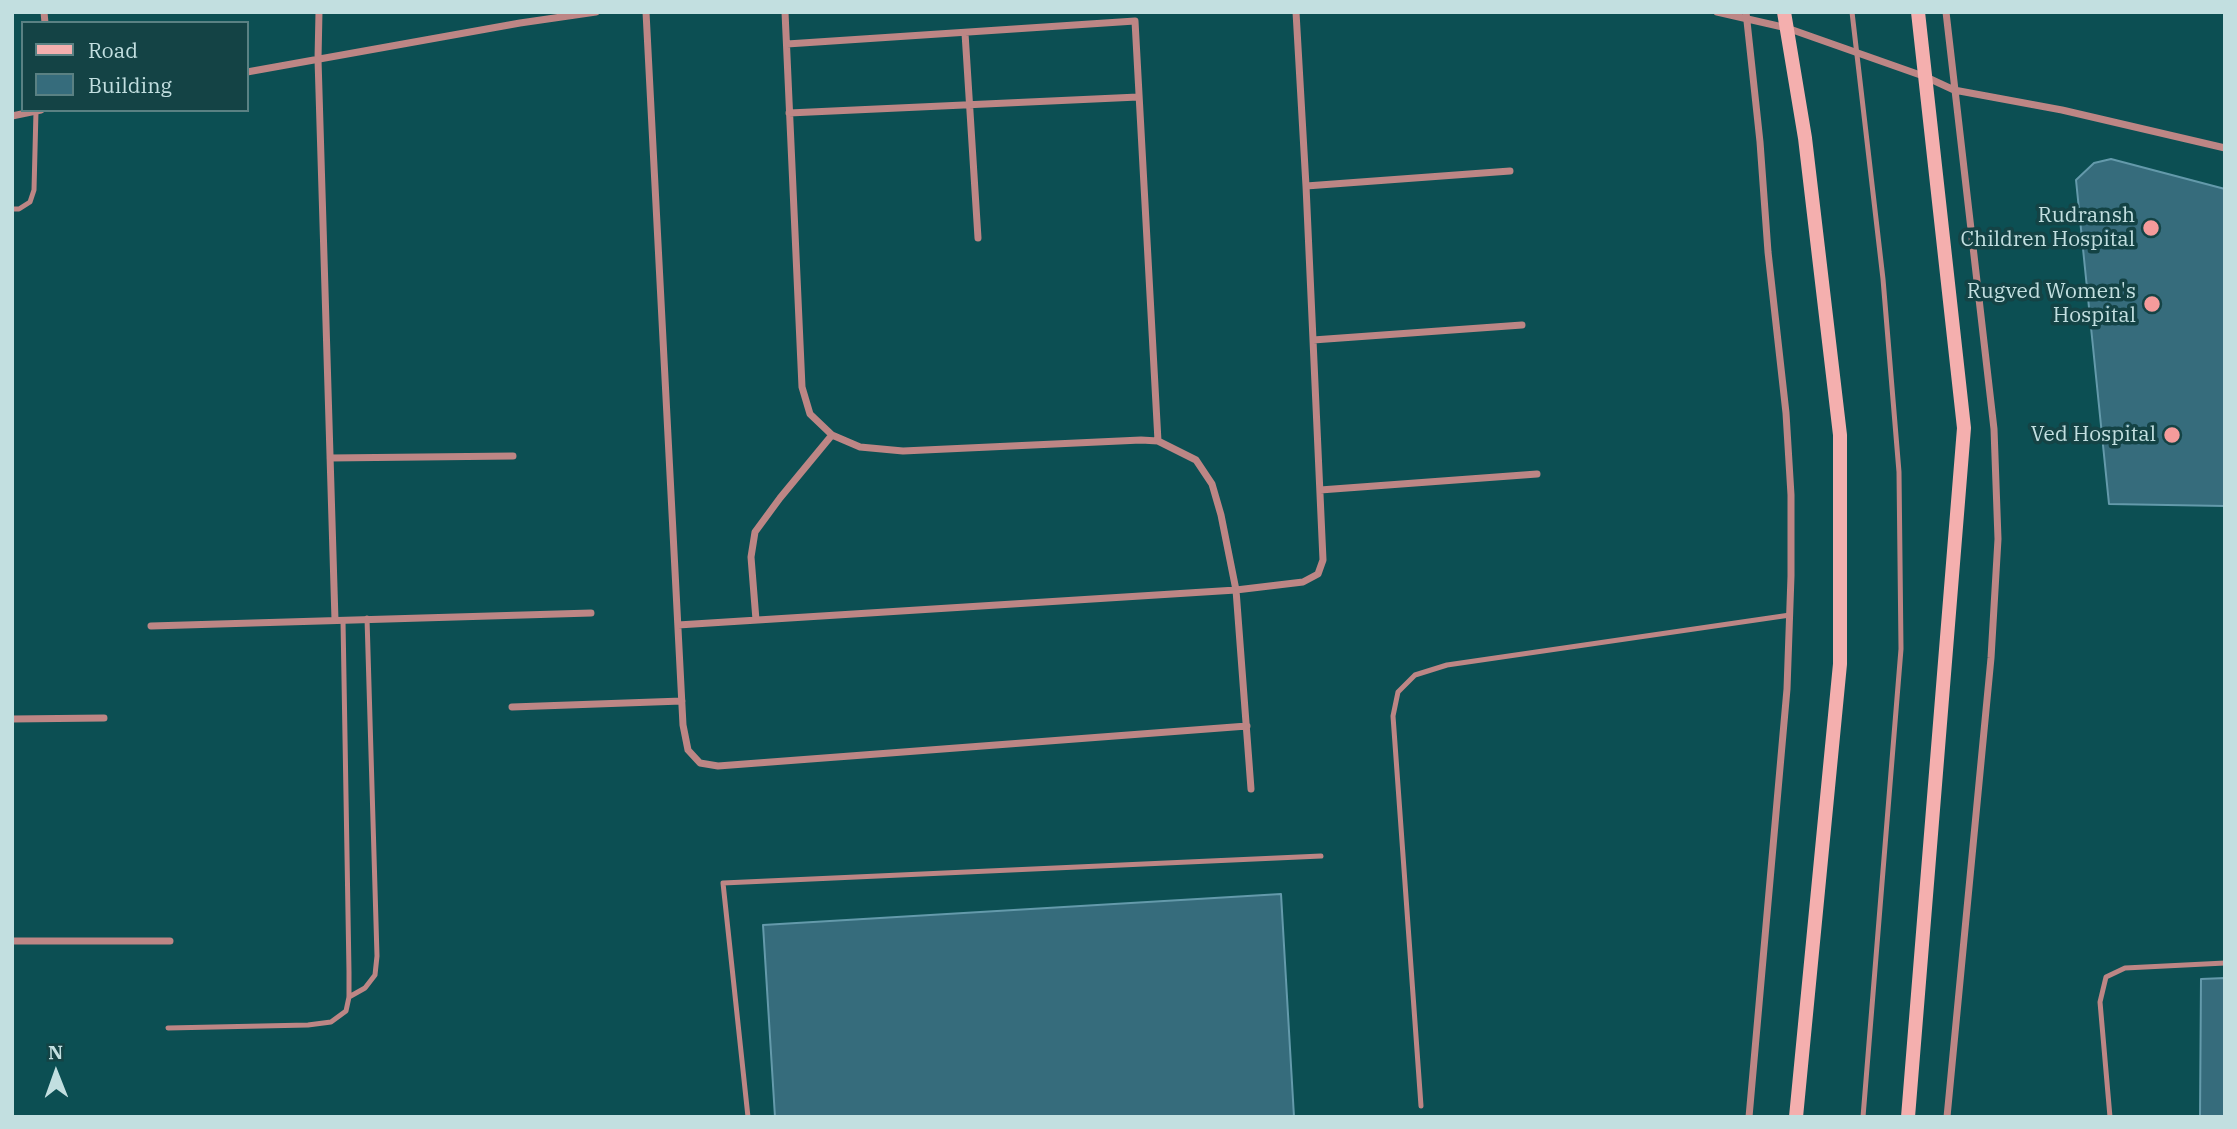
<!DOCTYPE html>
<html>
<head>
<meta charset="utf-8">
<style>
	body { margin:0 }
	#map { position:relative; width:2237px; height:1129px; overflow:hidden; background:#0c4f53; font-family:"IBM Plex Serif",serif }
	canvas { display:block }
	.frame { position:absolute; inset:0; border:14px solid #c2dfe0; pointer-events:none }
	.legend { position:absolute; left:21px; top:21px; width:228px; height:91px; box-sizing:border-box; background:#144345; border:2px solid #5a8183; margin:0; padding:9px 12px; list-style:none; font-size:21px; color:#c2dfe0 }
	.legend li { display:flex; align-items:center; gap:14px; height:35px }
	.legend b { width:35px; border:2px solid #5a8183 }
	.north { position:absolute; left:21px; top:1038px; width:70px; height:70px; -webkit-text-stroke:5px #144345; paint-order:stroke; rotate:359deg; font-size:19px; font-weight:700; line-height:28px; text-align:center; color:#c2dfe0 }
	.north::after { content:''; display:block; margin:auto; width:24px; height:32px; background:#c2dfe0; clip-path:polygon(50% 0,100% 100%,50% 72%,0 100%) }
</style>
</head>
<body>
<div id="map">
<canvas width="2237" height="1129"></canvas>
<div class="frame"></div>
<ul class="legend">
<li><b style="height:9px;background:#f4afae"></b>Road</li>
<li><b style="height:19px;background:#366c7c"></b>Building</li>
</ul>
<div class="north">N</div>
</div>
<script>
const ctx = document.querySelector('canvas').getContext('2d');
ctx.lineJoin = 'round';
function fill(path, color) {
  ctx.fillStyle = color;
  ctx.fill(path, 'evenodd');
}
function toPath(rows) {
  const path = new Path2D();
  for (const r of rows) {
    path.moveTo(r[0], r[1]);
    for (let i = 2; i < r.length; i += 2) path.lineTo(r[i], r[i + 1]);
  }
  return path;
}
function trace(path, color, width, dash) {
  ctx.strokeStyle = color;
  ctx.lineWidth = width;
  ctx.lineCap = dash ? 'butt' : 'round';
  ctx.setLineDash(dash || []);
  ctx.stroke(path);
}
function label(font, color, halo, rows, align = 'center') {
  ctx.font = font + ' "IBM Plex Serif",serif';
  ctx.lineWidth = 7;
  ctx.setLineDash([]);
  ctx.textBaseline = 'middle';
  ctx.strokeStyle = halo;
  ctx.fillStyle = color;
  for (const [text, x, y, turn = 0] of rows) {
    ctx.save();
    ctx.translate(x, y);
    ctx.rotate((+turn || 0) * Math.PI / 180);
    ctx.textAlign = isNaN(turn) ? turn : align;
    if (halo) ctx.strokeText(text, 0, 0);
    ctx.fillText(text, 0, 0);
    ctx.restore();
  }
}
const building = toPath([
	[2111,159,2225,189,2225,506,2109,504,2076,180,2094,163,2111,159],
	[1281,894,1294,1117,775,1117,763,925,1281,894],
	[2225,978,2225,1117,2200,1117,2201,979,2225,978]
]);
fill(building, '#366c7c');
trace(building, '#649aab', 2);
trace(toPath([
	[1852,12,1883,279,1899,472,1901,649,1863,1117],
	[12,209,19,209,30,202,34,190,36,111],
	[349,997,365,988,375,975,377,956,367,618],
	[168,1028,308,1025,331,1022,346,1011,349,997,349,972,343,620],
	[1421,1106,1393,716,1398,692,1415,675,1447,665,1790,615],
	[748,1117,723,883,1321,856],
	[2110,1117,2100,1002,2106,977,2125,968,2225,963]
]), '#bd8685', 5);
trace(toPath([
	[44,12,45,23],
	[319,12,318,59,335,620],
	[646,12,683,725,688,750,700,763,718,766,1247,726],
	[785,12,802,387,810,414,832,435,860,447,903,451,1141,440,1158,441,1196,460,1212,484,1221,515,1236,590,1251,789],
	[1717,12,1787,28,1926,77,1954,90,2062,110,2225,148],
	[1746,12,1760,142,1768,252,1786,413,1791,495,1791,576,1787,689,1749,1117],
	[1946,12,1994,429,1998,539,1991,658,1947,1117],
	[965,33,978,238],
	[787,44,1135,21,1158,441],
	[247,72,520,23,596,12],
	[789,113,1138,97],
	[12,116,41,110],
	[1306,186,1510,171],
	[1313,340,1522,325],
	[330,458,513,456],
	[1320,490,1537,474],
	[756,620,751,557,755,532,780,498,832,435],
	[678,625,1236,590,1303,582,1318,574,1323,560,1306,186,1296,12],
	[151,626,591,613],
	[512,707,682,701],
	[12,719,104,718],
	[12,941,170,941]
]), '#bd8685', 7);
trace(toPath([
	[1784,12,1805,138,1840,435,1840,664,1796,1117],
	[1908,1117,1964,428,1918,12]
]), '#f4afae', 14);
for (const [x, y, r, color] of [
	[2151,228,9,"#f59b9b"],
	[2152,304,9,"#f59b9b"],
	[2172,435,9,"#f59b9b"]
]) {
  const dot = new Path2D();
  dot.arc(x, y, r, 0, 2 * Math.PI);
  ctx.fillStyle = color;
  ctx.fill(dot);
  trace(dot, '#144345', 2.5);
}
label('21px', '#c2dfe0', '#144345', [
	["Rudransh",2135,216],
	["Children Hospital",2135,240],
	["Rugved Women's",2136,292],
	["Hospital",2136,316],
	["Ved Hospital",2156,435]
], 'right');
</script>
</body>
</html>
